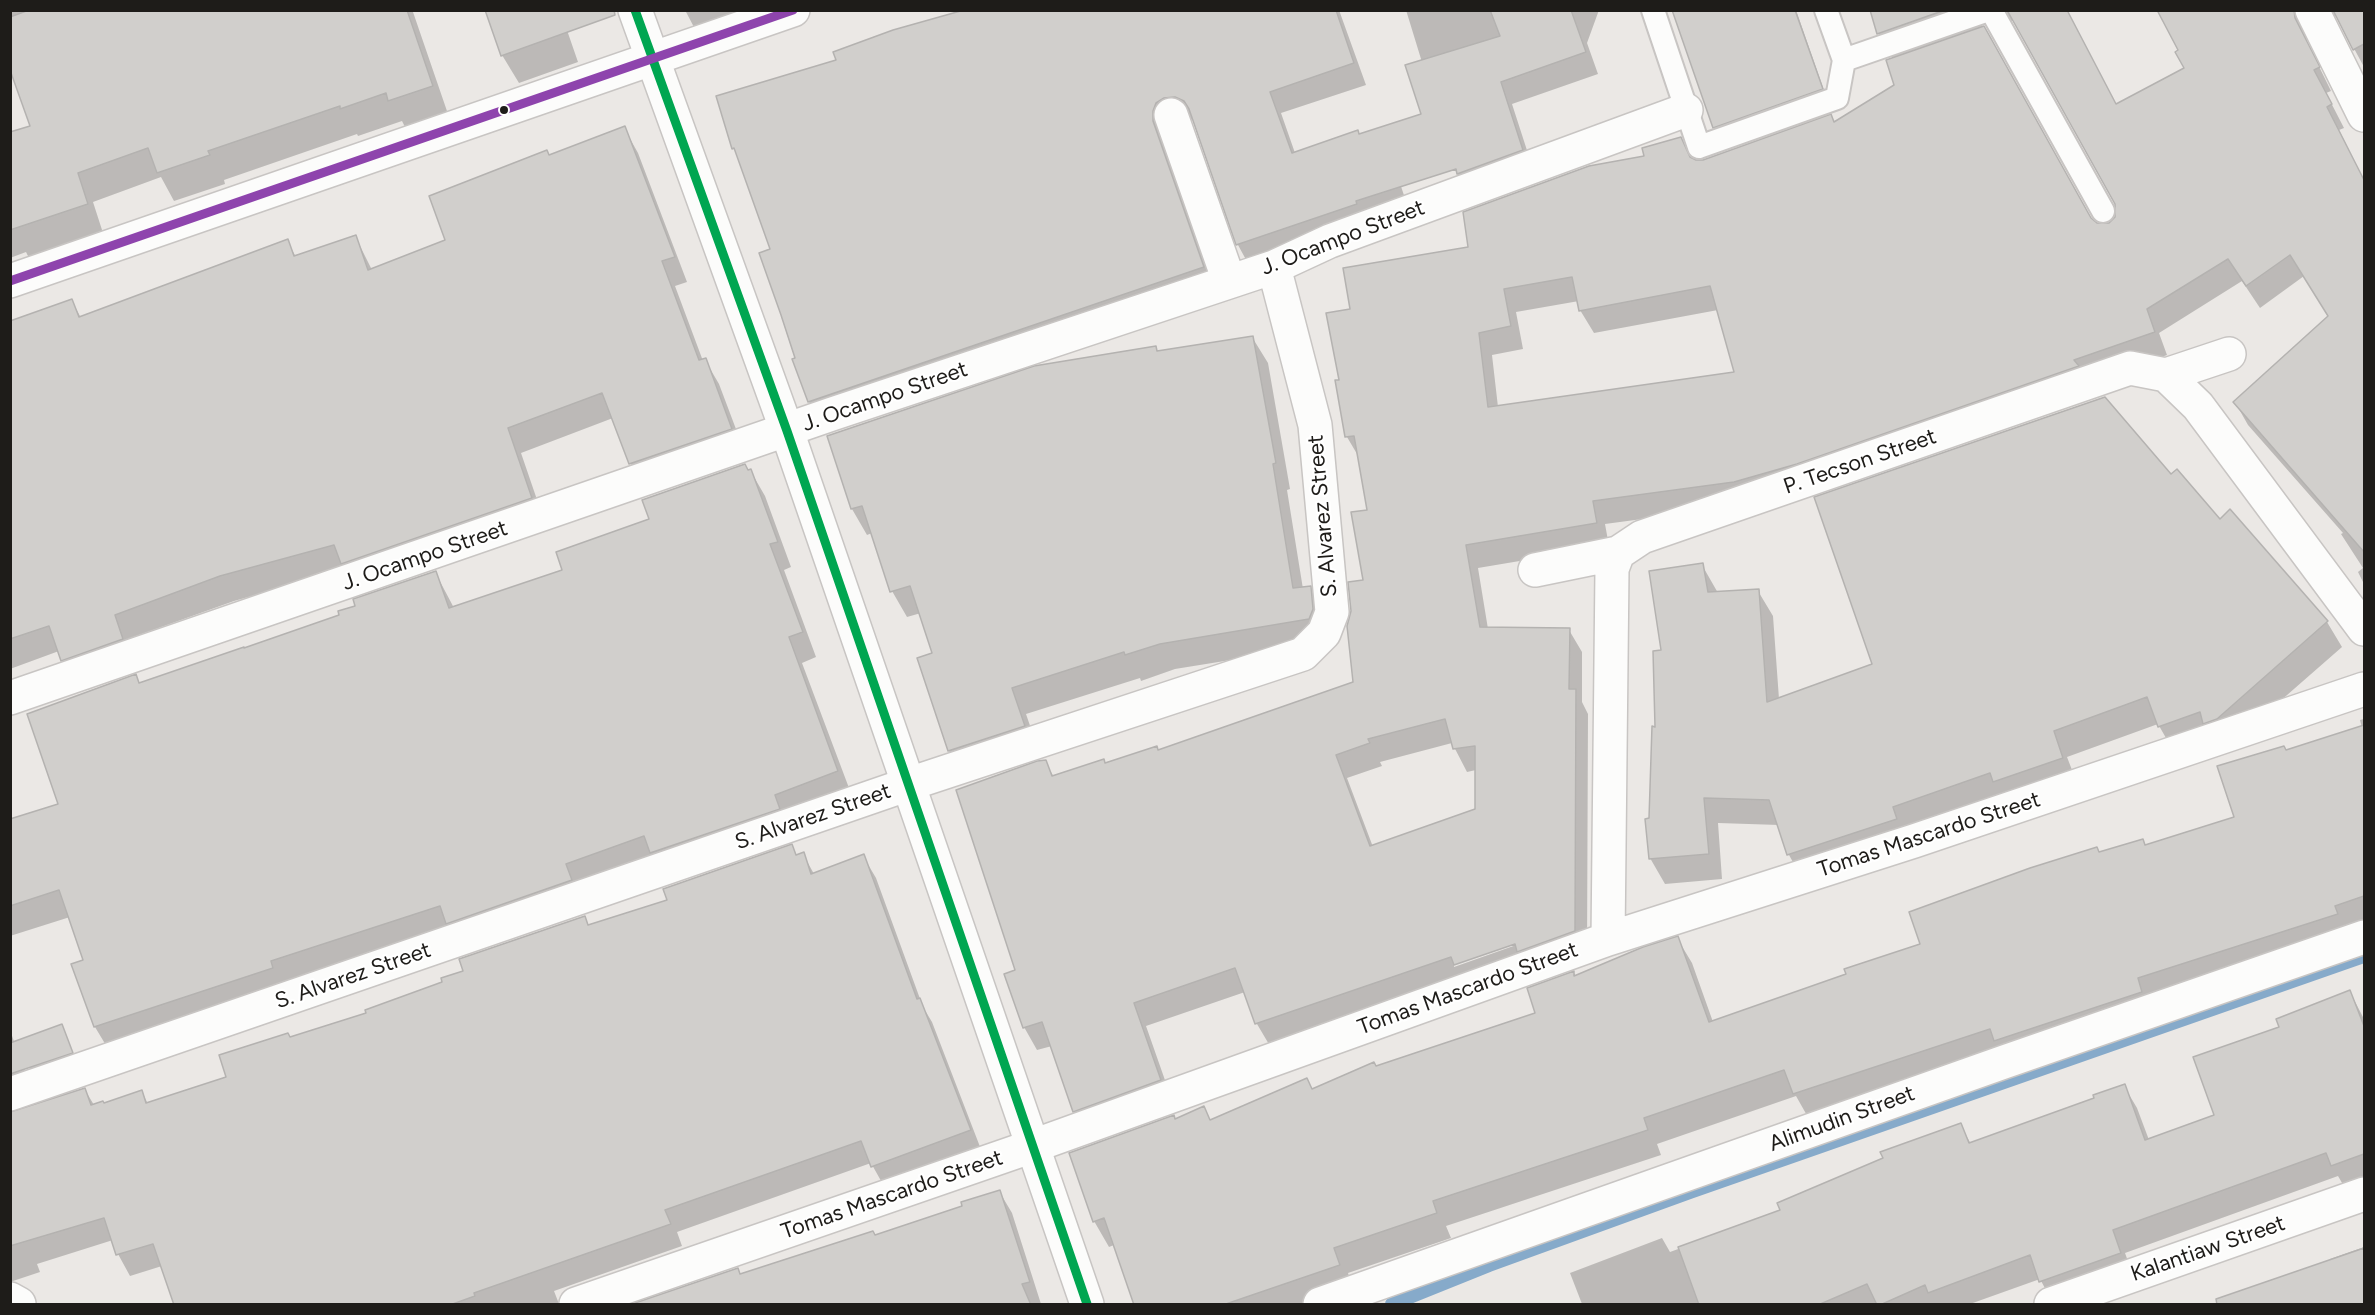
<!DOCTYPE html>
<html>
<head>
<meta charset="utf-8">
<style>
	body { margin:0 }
	#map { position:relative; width:2375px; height:1315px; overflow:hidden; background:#ebe8e5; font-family:Figtree,sans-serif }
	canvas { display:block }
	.frame { position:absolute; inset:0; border:12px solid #1e1c19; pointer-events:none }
</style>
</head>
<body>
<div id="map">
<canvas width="2375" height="1315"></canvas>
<div class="frame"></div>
</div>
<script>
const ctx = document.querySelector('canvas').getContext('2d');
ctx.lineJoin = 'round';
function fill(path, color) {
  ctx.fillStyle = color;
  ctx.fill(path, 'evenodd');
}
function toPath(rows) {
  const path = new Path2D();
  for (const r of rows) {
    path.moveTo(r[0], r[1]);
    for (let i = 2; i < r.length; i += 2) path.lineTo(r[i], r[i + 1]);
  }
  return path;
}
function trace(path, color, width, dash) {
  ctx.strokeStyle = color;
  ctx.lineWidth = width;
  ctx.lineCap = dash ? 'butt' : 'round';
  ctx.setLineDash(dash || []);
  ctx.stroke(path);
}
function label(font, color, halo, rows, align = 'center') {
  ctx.font = font + ' Figtree,sans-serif';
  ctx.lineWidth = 4.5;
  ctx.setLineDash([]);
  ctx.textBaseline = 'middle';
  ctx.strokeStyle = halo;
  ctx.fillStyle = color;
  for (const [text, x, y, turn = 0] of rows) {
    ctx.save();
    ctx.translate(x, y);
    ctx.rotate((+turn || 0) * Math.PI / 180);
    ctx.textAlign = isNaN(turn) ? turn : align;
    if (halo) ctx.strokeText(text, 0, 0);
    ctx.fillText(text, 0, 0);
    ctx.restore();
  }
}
fill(toPath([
	[10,10,418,10,413,12,448,114,406,129,402,121,358,136,357,134,224,180,225,184,174,201,161,177,93,202,103,233,29,258,26,252,10,258,10,134,32,127,10,65],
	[560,10,578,62,519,83,502,55],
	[685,10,763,10,696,31],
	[966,10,1339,10,1366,85,1281,113,1295,153,1359,135,1389,151,1409,210,1250,267,1238,245,1195,121,1187,118,1216,289,821,423,809,402,761,254,772,250,740,158,734,148,718,97,838,61],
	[1406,10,1599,10,1587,43,1598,74,1512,104,1534,172,1467,191,1455,170],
	[1673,10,1796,10,1827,99,1720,138,1714,127],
	[1871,10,2066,10,2116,105,2186,68,2180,51,2159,10,2364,10,2364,67,2337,17,2327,14,2306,32,2307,42,2331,91,2326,93,2344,128,2339,130,2364,181,2364,412,2356,414,2364,425,2364,584,2358,572,2363,568,2341,534,2343,533,2248,425,2235,402,2329,317,2304,276,2260,308,2242,281,2159,333,2167,355,1747,505,1605,524,1609,546,1478,568,1488,629,1569,630,1582,652,1582,702,1588,714,1587,954,1270,1046,1257,1024,1245,992,1146,1026,1173,1103,1088,1134,1075,1111,1052,1046,1037,1050,1024,1027,1017,971,1045,762,1054,777,1159,752,1355,683,1369,511,1360,459,1347,437,1340,381,1351,310,1681,139,1693,160,1703,161,1831,116,1835,123,1896,86,1893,59,1879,33],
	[1997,20,2013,21,2116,204,2116,219,2110,224,2102,226,2091,219,1982,25],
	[1579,301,1580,310,1594,333,1718,310,1735,373,1498,407,1492,355,1523,349,1516,312],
	[1452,743,1467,772,1476,770,1476,810,1373,847,1347,778,1382,766,1380,762],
	[1521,940,1522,943,1454,967,1454,964],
	[624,128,638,153,687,282,675,286,703,361,705,360,719,384,745,453,645,488,631,464,613,418,521,453,545,523,346,570,234,601,128,639,136,664,76,684,59,651,10,669,10,322,72,301,81,318,287,241,296,257,355,236,372,270,447,241,549,156],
	[1252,337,1268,363,1290,489,1287,490,1303,589,1310,588,1325,614,1324,645,1175,669,1141,681,1140,678,1026,714,1039,752,964,777,949,751,919,659,934,654,921,613,907,617,892,591,872,533,867,535,852,509,828,437,1155,348,1158,353],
	[750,470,765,496,791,567,784,570,816,657,802,663,852,796,110,1052,95,1027,73,965,85,961,70,917,10,936,10,821,60,804,135,676,140,684,341,616,357,606,435,572,454,608,564,571,651,520],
	[2170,476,2327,622,2342,647,2231,744,2174,752,2158,724,2067,757,2077,783,1803,880,1789,855,1779,825,1718,823,1722,879,1665,884,1650,858,1651,820,1662,652,1702,565,1718,593,1758,591,1773,616,1779,699,1874,665],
	[2364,719,2364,926,1809,1119,1796,1096,1657,1144,1661,1155,1446,1226,1451,1238,1348,1273,1354,1291,1313,1304,1135,1304,1114,1245,1109,1247,1094,1221,1175,1120,1211,1121,1313,1090,1537,1014,1574,973,1576,977,1677,938,1692,963,1713,1022,1848,975,1921,945,2099,854,2146,846,2236,818,2286,752,2362,728,2360,720],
	[792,846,797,856,803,854,814,874,863,856,876,878,923,1007,932,1022,982,1152,885,1188,871,1163,677,1232,682,1246,554,1291,559,1304,175,1304,162,1266,130,1276,118,1254,113,1240,37,1264,40,1272,10,1282,10,1125,85,1090,94,1105,103,1104,142,1092,148,1104,228,1078,290,1039,368,1014,444,983,465,972,584,917,590,927,669,901],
	[2350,992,2364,1019,2364,1181,2345,1188,2338,1176,2125,1253,2133,1275,2053,1303,2040,1279,1970,1304,1582,1304,1570,1273,1662,1238,1670,1252,1782,1211,1960,1125,1971,1144,2096,1099,2124,1086,2137,1108,2149,1140,2216,1116,2281,1028],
	[61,1026,77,1063,35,1078,29,1067],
	[10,1030,27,1079,10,1085],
	[999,1191,1012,1213,1041,1304,677,1304,741,1275,875,1237,964,1207],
	[2364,1247,2364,1304,2255,1304,2331,1261,2330,1259]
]), '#0003');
trace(toPath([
	[1392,1304,1489,1265,1690,1192,2364,956]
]), '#86aaca', 14);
const building = toPath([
	[29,10,407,10,433,86,388,101,386,93,340,109,340,106,208,151,210,155,157,173,148,148,78,173,88,204,10,230,10,132,30,126,10,70,10,17,29,10],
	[485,10,614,10,615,15,501,56,485,10],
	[964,10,1336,10,1354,63,1270,92,1292,153,1358,130,1359,134,1421,114,1405,65,1500,36,1490,10,1571,10,1586,52,1501,82,1523,150,1457,174,1456,169,1356,201,1357,204,1236,245,1189,109,1184,101,1175,97,1164,98,1156,103,1153,111,1153,121,1204,267,808,402,792,359,795,358,781,315,759,253,770,249,734,148,732,149,716,96,836,60,833,52,893,30,964,10],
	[1672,10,1795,10,1823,89,1713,128,1672,10],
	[1870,10,1945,10,1877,34,1870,10],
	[2007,10,2067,10,2116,104,2184,68,2175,52,2178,50,2157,10,2294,10,2295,18,2320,67,2314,70,2332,104,2327,107,2364,180,2364,552,2233,402,2328,316,2290,255,2246,286,2228,259,2147,309,2155,332,2074,360,2079,366,1797,464,1734,482,1593,501,1597,523,1466,545,1480,627,1570,628,1569,689,1576,689,1575,931,1517,952,1515,944,1454,965,1451,957,1255,1024,1235,968,1134,1003,1161,1080,1073,1112,1042,1022,1023,1028,1004,974,1015,970,956,790,1037,761,1046,760,1052,776,1104,759,1105,763,1157,746,1158,750,1353,682,1347,626,1351,611,1348,582,1363,580,1351,512,1367,510,1354,436,1345,437,1335,380,1339,380,1326,313,1350,309,1343,268,1468,247,1463,212,1589,166,1644,156,1642,148,1681,137,1690,157,1696,160,1703,160,1831,114,1834,122,1894,85,1886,60,1984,26,2091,218,2097,223,2109,223,2115,217,2115,204,2007,10],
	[1572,277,1579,311,1710,286,1734,372,1488,407,1479,333,1511,326,1504,289,1572,277],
	[1445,719,1453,749,1475,746,1475,809,1370,846,1336,755,1370,743,1368,739,1445,719],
	[2333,10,2364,10,2364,44,2353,50,2333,10],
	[625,126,675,257,662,261,699,360,706,358,732,429,629,464,602,393,508,428,532,498,341,564,334,545,220,576,115,615,123,639,61,661,49,626,10,639,10,321,72,299,79,317,288,239,294,256,356,235,368,270,445,240,429,196,547,150,549,155,625,126],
	[1253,336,1276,463,1273,464,1293,588,1311,586,1313,609,1309,619,1160,644,1125,655,1124,652,1012,688,1025,726,948,751,917,658,932,653,910,586,890,592,862,506,851,509,827,436,1034,366,1156,346,1157,351,1253,336],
	[2105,397,2171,474,2177,469,2220,519,2230,509,2328,621,2217,719,2203,724,2200,712,2158,727,2147,697,2054,731,2063,758,1993,782,1990,773,1893,807,1897,819,1787,855,1769,800,1704,798,1709,854,1649,859,1645,819,1649,818,1652,726,1655,727,1653,651,1661,650,1649,571,1703,563,1708,592,1759,589,1767,702,1872,664,1814,497,2105,397],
	[745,464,748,470,751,469,778,542,770,544,803,632,789,637,838,771,775,795,780,809,650,853,644,836,566,864,572,880,446,924,440,906,271,961,273,968,94,1027,71,964,83,960,59,890,10,906,10,819,58,804,27,714,136,674,139,683,244,647,244,648,339,615,338,611,355,606,353,599,436,571,449,608,562,570,556,552,649,519,642,500,745,464],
	[2364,725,2364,896,2335,906,2338,914,2138,978,2142,992,1994,1041,1990,1029,1793,1094,1784,1070,1644,1118,1648,1130,1433,1201,1437,1213,1334,1248,1340,1265,1223,1305,1134,1305,1104,1218,1093,1222,1069,1153,1174,1115,1175,1119,1204,1106,1210,1120,1307,1078,1312,1089,1374,1062,1376,1066,1535,1013,1527,988,1574,971,1574,976,1643,947,1678,936,1709,1022,1846,974,1844,969,1920,944,1909,912,2030,868,2097,847,2099,852,2143,839,2145,845,2234,817,2217,766,2284,746,2286,750,2364,725],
	[792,844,796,855,804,852,811,874,864,854,917,999,920,998,971,1130,871,1167,861,1141,665,1210,671,1224,474,1293,475,1296,450,1305,174,1305,153,1244,116,1255,104,1218,10,1246,10,1112,85,1088,91,1105,103,1101,104,1103,142,1090,146,1103,226,1077,219,1055,288,1033,290,1037,366,1013,365,1010,442,982,441,978,463,971,459,959,585,916,588,925,667,900,663,889,792,844],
	[2350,990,2364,1026,2364,1154,2331,1166,2326,1153,2113,1230,2121,1253,2039,1282,2030,1255,1928,1293,1925,1285,1880,1305,1877,1305,1867,1284,1818,1305,1699,1305,1678,1247,1780,1210,1777,1203,1883,1158,1880,1152,1961,1123,1969,1143,2094,1098,2093,1095,2125,1084,2145,1140,2214,1115,2193,1057,2279,1027,2276,1019,2350,990],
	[62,1024,73,1053,10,1074,10,1043,62,1024],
	[1000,1190,1030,1282,1022,1284,1031,1305,632,1304,738,1268,740,1274,873,1231,875,1235,962,1206,961,1202,1000,1190],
	[2364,1248,2364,1305,2217,1305,2216,1299,2364,1248]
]);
fill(building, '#d1cfcc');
trace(building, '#b4b2b0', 1.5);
const lane = toPath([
	[1653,10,1699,147,1837,98,1844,60,1826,10],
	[1991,10,2103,211],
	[1844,60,1988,10]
]);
const street = toPath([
	[2312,10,2364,115],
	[1171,115,1229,281],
	[2166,375,2229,354],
	[1535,570,1618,553],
	[10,698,832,414,1274,267,1330,241,1686,110],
	[1608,939,1612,569,1618,553,1642,537,2130,368,2166,375,2198,406,2364,629],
	[10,1094,909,784,1303,654,1324,633,1332,612,1315,425,1274,267],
	[10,1299,19,1304],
	[576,1304,1033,1146,1608,939,1914,841,2364,689],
	[1320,1304,2004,1062,2364,937]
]);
const secondary = toPath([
	[635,10,787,431,1087,1304],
	[10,281,793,10],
	[2051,1304,2364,1194]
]);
trace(lane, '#c8c5c3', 26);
trace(street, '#c8c5c3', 36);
trace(secondary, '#c8c5c3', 36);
trace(lane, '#fcfcfb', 22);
trace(street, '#fcfcfb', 33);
trace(secondary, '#fcfcfb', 33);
trace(toPath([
	[635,10,787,431,1087,1304]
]), '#00a651', 9);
trace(toPath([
	[10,281,793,10]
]), '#8e44ad', 9);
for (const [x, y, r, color] of [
	[504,110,5,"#1e1c19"]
]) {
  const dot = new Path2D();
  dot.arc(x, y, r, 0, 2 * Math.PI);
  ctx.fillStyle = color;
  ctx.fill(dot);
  trace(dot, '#fff', 2);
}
label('22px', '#1e1c19', '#fff', [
	["J. Ocampo Street",1343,238,-21],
	["J. Ocampo Street",885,397,-19],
	["P. Tecson Street",1860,462,-19],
	["S. Alvarez Street",1323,516,-95],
	["J. Ocampo Street",425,556,-19],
	["S. Alvarez Street",813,817,-19],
	["Tomas Mascardo Street",1929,835,-18],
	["S. Alvarez Street",353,976,-19],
	["Tomas Mascardo Street",1468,989,-20],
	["Alimudin Street",1842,1119,-20],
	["Tomas Mascardo Street",892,1195,-19],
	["Kalantiaw Street",2208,1249,-19]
]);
</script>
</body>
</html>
